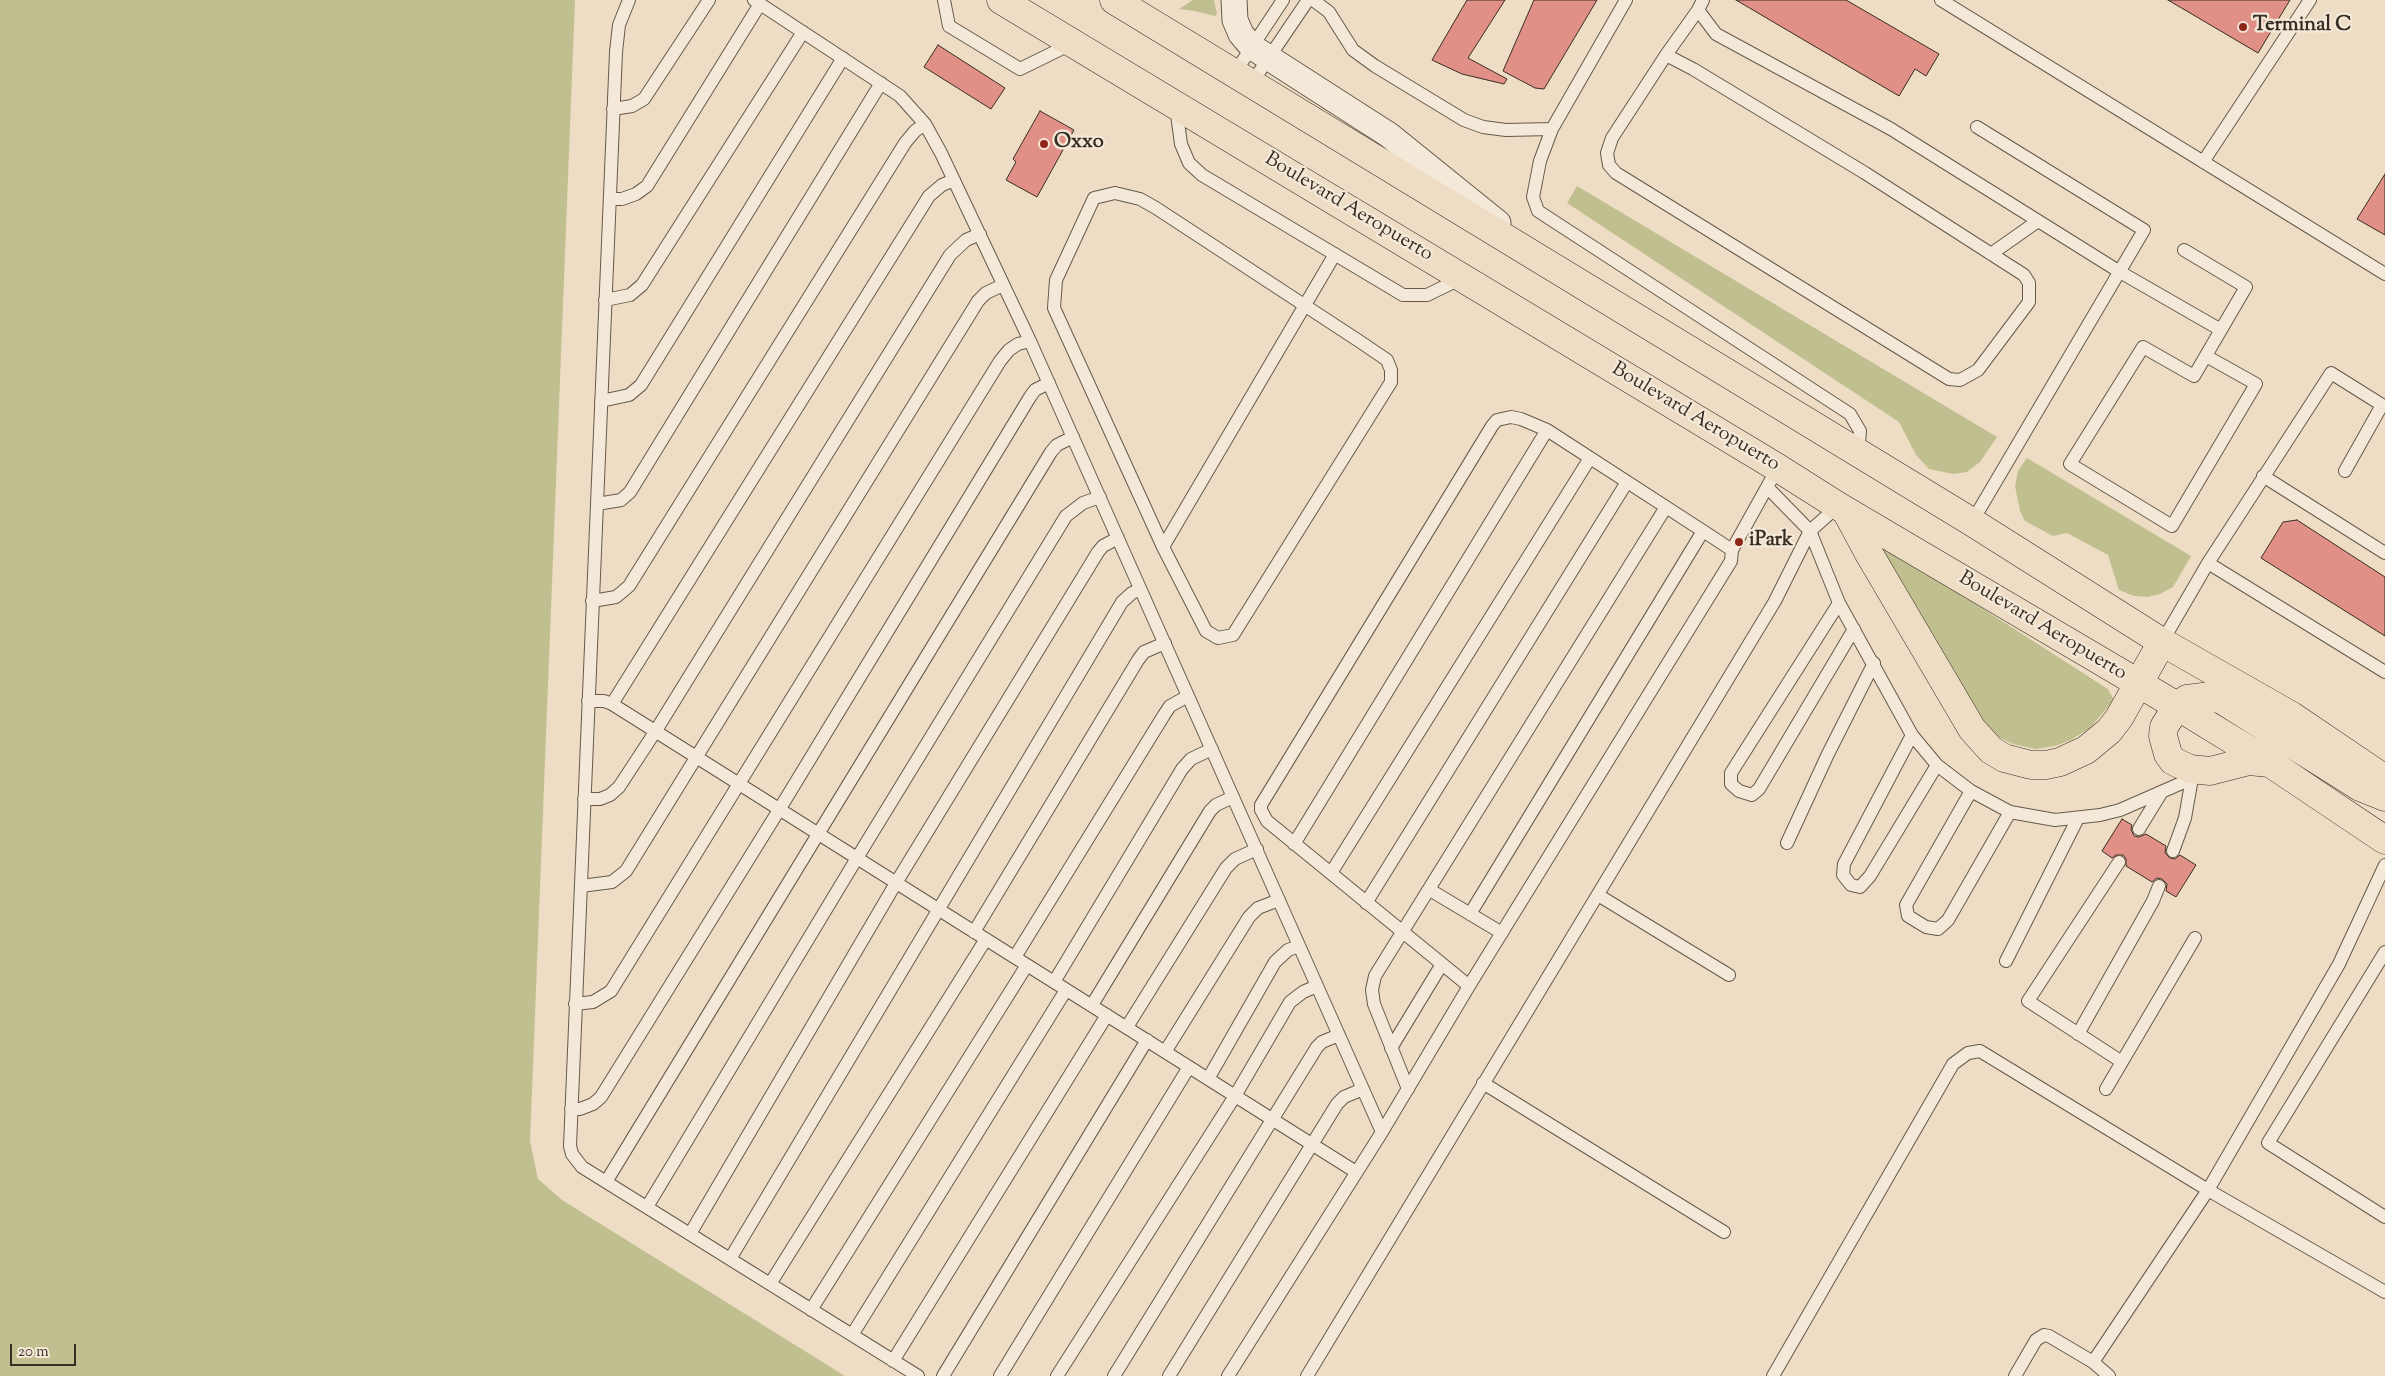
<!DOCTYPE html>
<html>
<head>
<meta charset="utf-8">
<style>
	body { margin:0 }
	#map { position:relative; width:2385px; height:1376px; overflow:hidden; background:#eeddc4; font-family:"Sorts Mill Goudy",serif }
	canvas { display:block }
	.scale { position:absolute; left:10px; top:1344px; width:66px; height:22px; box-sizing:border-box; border:2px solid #382d23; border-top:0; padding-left:6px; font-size:15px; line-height:18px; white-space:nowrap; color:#382d23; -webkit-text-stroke:4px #f4e9d9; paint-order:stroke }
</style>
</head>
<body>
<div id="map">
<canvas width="2385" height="1376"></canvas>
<div class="scale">20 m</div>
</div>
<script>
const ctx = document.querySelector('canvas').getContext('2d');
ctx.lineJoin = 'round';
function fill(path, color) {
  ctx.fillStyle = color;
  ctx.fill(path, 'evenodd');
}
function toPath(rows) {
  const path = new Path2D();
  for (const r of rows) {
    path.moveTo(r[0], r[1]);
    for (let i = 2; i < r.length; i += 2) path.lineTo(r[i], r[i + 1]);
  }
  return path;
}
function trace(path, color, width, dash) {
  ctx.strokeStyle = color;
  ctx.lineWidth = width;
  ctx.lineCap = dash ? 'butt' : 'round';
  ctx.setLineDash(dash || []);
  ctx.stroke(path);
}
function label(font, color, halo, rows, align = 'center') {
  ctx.font = font + ' "Sorts Mill Goudy",serif';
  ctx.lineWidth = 4.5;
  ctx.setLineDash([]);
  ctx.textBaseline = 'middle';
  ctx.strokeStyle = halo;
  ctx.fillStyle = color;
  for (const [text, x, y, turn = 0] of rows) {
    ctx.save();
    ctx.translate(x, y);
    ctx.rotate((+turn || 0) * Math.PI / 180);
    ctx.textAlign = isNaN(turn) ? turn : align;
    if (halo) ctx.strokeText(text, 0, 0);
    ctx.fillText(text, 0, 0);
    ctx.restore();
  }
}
fill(toPath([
	[0,0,575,0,530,1141,538,1179,562,1200,845,1376,0,1376],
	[1193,0,1214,0,1217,14,1215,16,1195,11,1179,9],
	[1577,186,1997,437,1980,462,1967,472,1953,474,1929,469,1916,455,1899,422,1567,203],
	[2027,458,2191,556,2173,587,2160,594,2148,597,2134,596,2119,590,2108,555,2067,533,2053,536,2025,521,2020,511,2015,486,2018,471],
	[1877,541,2108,689,2114,700,2090,728,2071,740,2055,746,2036,749,2013,744,1992,734,1974,710]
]), '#c0bf8f');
const building = toPath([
	[1467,0,1505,0,1468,58,1507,79,1504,84,1462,74,1432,60,1467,0],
	[1534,0,1597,0,1544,89,1535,88,1503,71,1534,0],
	[1736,0,1846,0,1939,54,1926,76,1915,69,1899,96,1736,0],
	[2168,0,2290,0,2258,53,2168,0],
	[938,45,1005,88,991,109,924,67,938,45],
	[1040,111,1074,130,1037,197,1006,180,1016,162,1013,159,1040,111],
	[2385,174,2385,235,2357,219,2385,174],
	[2297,520,2385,577,2385,636,2261,558,2283,522,2297,520],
	[2122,819,2132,825,2131,829,2134,836,2139,837,2146,834,2166,846,2165,853,2170,858,2175,859,2180,855,2196,865,2176,897,2166,891,2167,884,2162,879,2157,878,2152,882,2126,866,2126,859,2123,855,2116,855,2112,858,2102,851,2122,819]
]);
fill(building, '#e09087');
trace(building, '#382d23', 1);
const service = toPath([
	[629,0,619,25,616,52,570,1146,572,1154,582,1167,918,1376],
	[754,0,900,96,925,124,941,153,1030,341,1382,1132],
	[944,0,949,26,1020,69,1073,43],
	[1313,0,1329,12,1353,50,1375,66,1464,120,1483,127,1506,130,1552,129],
	[1626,0,1552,129,1540,161,1533,197,1538,211,1850,414,1860,431,1858,453],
	[1703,0,1698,10,1716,34,1891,129,2120,272,2221,330],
	[1941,0,2385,274],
	[1666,55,1693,69,1865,173,2024,275,2029,283,2029,302,1978,370,1960,380,1949,379,1616,173,1609,165,1607,153,1612,138,1666,55],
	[1666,55,1698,10],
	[1234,74,1283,0],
	[1251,84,1308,0],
	[1176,107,1181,144,1189,163,1202,175,1403,295,1427,295,1462,278],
	[613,109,632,106,644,99,709,0],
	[2203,162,2310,0],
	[1115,193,1140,199,1156,208,1359,341,1387,360,1391,370,1391,382,1233,635,1218,638,1206,631,1163,547,1054,308,1056,280,1094,198,1115,193],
	[610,199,622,199,636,194,647,186,760,4],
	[2184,250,2246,287,2194,376,2143,347,2070,464,2172,526,2256,384,2206,356],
	[1991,254,2038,221],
	[605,300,630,295,642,285,803,32],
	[601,401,629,395,641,385,843,58],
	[2263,476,2385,553],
	[1767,487,1810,531,1839,603,1912,735,1937,765,1971,791,2010,812,2055,820,2100,815,2120,810,2200,775],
	[597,504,621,500,630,492,881,83],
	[1972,522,2144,230,1977,127],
	[1163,547,1335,254],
	[1732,550,1771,480],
	[2208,563,2385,672],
	[592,601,616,597,629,586,905,143,915,131,925,124],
	[1839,603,1731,773,1731,784,1739,791,1752,795,1759,789,1854,629],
	[2162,642,2208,563,2331,373,2382,405,2345,471],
	[588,701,604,701,612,704,1356,1172],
	[612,704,929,196,942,185,954,180],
	[1912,735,1844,864,1843,875,1851,885,1860,887,1870,876,1937,765],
	[1971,791,1906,905,1908,916,1926,927,1938,929,1948,920,2010,812],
	[584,799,600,799,610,795,619,787,655,732,950,255,966,240,980,234],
	[2139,829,2161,793],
	[1787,843,1828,754,1874,663],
	[1294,844,1547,430],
	[2173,851,2185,818,2192,778],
	[2119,862,2028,1001,2122,1062],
	[1331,873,1590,458],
	[581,886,612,882,626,871,978,301,986,293,1003,285],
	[1430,890,1502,933],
	[1598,895,1729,975],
	[1366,903,1627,482],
	[1470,914,1703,531],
	[974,932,1138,660,1144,652,1165,643],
	[2385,952,2268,1143,2385,1217],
	[1015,957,1164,715,1170,706,1188,696],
	[2006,961,2078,818],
	[1054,982,1182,769,1191,759,1212,749],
	[575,1004,593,1002,611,991,1000,361,1009,350,1018,344,1030,341],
	[1092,1005,1210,811,1216,805,1233,797],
	[1127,1027,1226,868,1235,859,1257,849],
	[2078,1034,2153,901,2159,886],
	[1391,1048,1442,964],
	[1165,1052,1249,917,1258,908,1279,900],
	[1208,1079,1275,962,1288,950,1299,946],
	[1483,1083,1724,1232],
	[1408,1089,1374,1004,1372,990,1375,976,1666,507],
	[2106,1089,2195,938],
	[571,1109,580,1109,593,1104,601,1097,779,810,1030,397,1035,390,1049,383],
	[606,1182,1051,452,1057,445,1073,437],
	[647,1207,857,858,1066,516,1083,503,1100,497],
	[690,1234,896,883,1098,552,1103,546,1118,538],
	[730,1259,1122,602,1132,593,1140,589],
	[770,1284,986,939],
	[811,1310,1027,965],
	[852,1335,1066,990],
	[893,1361,1107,1015],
	[2093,1362,2208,1190,2339,964,2385,865],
	[943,1376,1147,1040],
	[1000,1376,1189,1067],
	[1057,1376,1235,1096,1290,1002,1303,992,1317,986],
	[1114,1376,1317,1047,1322,1042,1339,1035],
	[1169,1376,1337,1104,1344,1097,1363,1089],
	[1228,1376,1382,1132,1469,986,1731,561,1732,550,1703,531,1547,430,1521,419,1511,417,1497,420,1492,426,1261,805,1261,810,1267,821,1469,986],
	[1307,1376,1775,601,1810,531,1838,506],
	[1773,1376,1953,1064,1968,1053,1980,1051,2208,1190,2385,1292],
	[2015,1376,2036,1340,2044,1335,2049,1336,2093,1362,2109,1376]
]);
const minor = toPath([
	[1234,0,1235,20,1241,34,1252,47,1389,135,1498,223]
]);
const trunk = toPath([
	[1001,0,1778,468,1838,506,2177,706,2270,763,2385,840],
	[1114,0,1972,522,2162,642,2292,716,2385,779],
	[1846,511,1868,552,1972,729,1991,750,2004,758,2031,765,2046,765,2060,762,2086,750,2109,731,2119,718,2162,642],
	[2270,763,2249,761,2210,771,2190,769,2173,761,2168,754,2163,736,2164,727,2177,706,2187,699,2211,696,2222,700,2360,787,2385,797]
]);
trace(service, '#66594b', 14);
trace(minor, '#66594b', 27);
trace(trunk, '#382d23', 29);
trace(service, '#f4e9d9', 12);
trace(minor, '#f4e9d9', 25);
trace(trunk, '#eeddc4', 28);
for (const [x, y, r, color] of [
	[2243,27,5,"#8f2418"],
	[1044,144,5,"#8f2418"],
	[1739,542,5,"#8f2418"]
]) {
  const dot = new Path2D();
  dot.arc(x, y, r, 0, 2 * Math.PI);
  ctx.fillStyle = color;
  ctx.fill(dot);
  trace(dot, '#f4e9d9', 2);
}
label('bold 20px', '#382d23', '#f4e9d9', [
	["Terminal C",2253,27],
	["Oxxo",1054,144],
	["iPark",1749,542]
], 'left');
label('20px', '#382d23', '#f4e9d9', [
	["Boulevard Aeropuerto",1348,208,31],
	["Boulevard Aeropuerto",1695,418,31],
	["Boulevard Aeropuerto",2042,627,31]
]);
</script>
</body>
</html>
